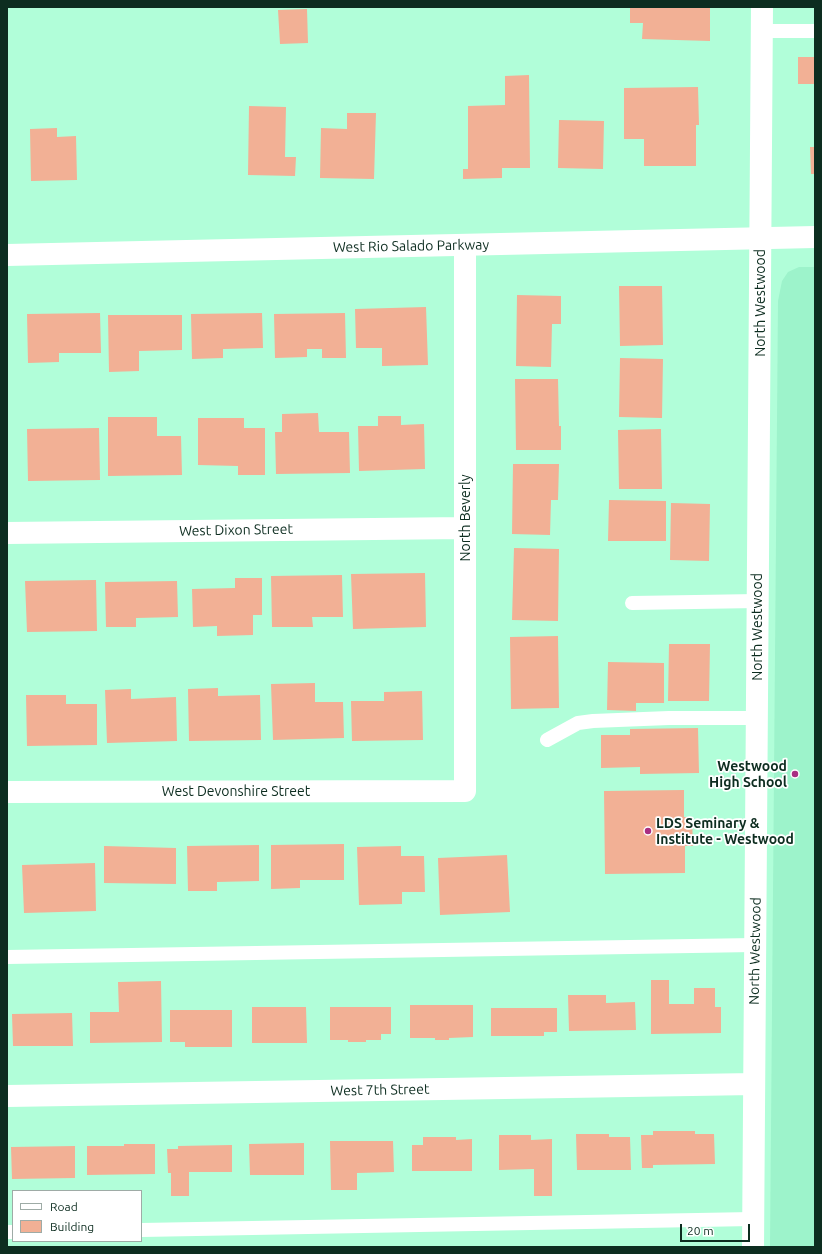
<!DOCTYPE html>
<html>
<head>
<meta charset="utf-8">
<style>
	body { margin:0 }
	#map { position:relative; width:822px; height:1254px; overflow:hidden; background:#b1fed9; font-family:Ubuntu,sans-serif }
	canvas { display:block }
	.frame { position:absolute; inset:0; border:8px solid #0d2d20; pointer-events:none }
	.legend { position:absolute; left:12px; top:1190px; width:130px; height:52px; box-sizing:border-box; background:#fff; border:1px solid #9eaba6; margin:0; padding:5px 7px; list-style:none; font-size:12px; color:#0d2d20 }
	.legend li { display:flex; align-items:center; gap:8px; height:20px }
	.legend b { width:20px; border:1px solid #9eaba6 }
	.scale { position:absolute; left:680px; top:1224px; width:70px; height:18px; box-sizing:border-box; border:2px solid #0d2d20; border-top:0; padding-left:5px; font-size:12px; line-height:14px; white-space:nowrap; color:#0d2d20; -webkit-text-stroke:3px #fff; paint-order:stroke }
</style>
</head>
<body>
<div id="map">
<canvas width="822" height="1254"></canvas>
<div class="frame"></div>
<ul class="legend">
<li><b style="height:5px;background:#fff"></b>Road</li>
<li><b style="height:11px;background:#f2b095"></b>Building</li>
</ul>
<div class="scale">20 m</div>
</div>
<script>
const ctx = document.querySelector('canvas').getContext('2d');
ctx.lineJoin = 'round';
function fill(path, color) {
  ctx.fillStyle = color;
  ctx.fill(path, 'evenodd');
}
function toPath(rows) {
  const path = new Path2D();
  for (const r of rows) {
    path.moveTo(r[0], r[1]);
    for (let i = 2; i < r.length; i += 2) path.lineTo(r[i], r[i + 1]);
  }
  return path;
}
function trace(path, color, width, dash) {
  ctx.strokeStyle = color;
  ctx.lineWidth = width;
  ctx.lineCap = dash ? 'butt' : 'round';
  ctx.setLineDash(dash || []);
  ctx.stroke(path);
}
function label(font, color, halo, rows, align = 'center') {
  ctx.font = font + ' Ubuntu,sans-serif';
  ctx.lineWidth = 3.5;
  ctx.setLineDash([]);
  ctx.textBaseline = 'middle';
  ctx.strokeStyle = halo;
  ctx.fillStyle = color;
  for (const [text, x, y, turn = 0] of rows) {
    ctx.save();
    ctx.translate(x, y);
    ctx.rotate((+turn || 0) * Math.PI / 180);
    ctx.textAlign = isNaN(turn) ? turn : align;
    if (halo) ctx.strokeText(text, 0, 0);
    ctx.fillText(text, 0, 0);
    ctx.restore();
  }
}
fill(toPath([
	[799,267,815,267,815,1247,770,1247,778,301,782,281,788,272]
]), '#9df3cb');
fill(toPath([
	[630,7,710,7,710,41,642,39,643,23,630,23],
	[307,9,308,43,280,44,278,10],
	[798,57,815,57,815,84,798,84],
	[529,75,530,168,502,168,502,178,463,179,463,169,468,169,468,106,505,105,505,76],
	[698,87,699,125,696,125,696,166,644,166,644,139,624,139,624,88],
	[249,106,286,107,285,157,296,157,295,176,248,175],
	[347,113,376,113,374,179,320,178,321,128,347,129],
	[559,120,604,121,603,169,558,168],
	[57,128,57,137,76,136,77,180,31,181,30,129],
	[810,147,815,147,815,174,811,174],
	[619,286,662,286,663,345,620,346],
	[517,295,561,296,561,324,552,324,551,367,516,366],
	[426,307,428,365,382,366,382,348,356,348,355,309],
	[100,313,101,353,59,353,59,362,28,363,27,314],
	[262,313,263,348,223,349,223,358,192,359,191,314],
	[345,313,346,358,322,358,322,349,307,349,307,357,275,358,274,314],
	[108,315,182,315,182,350,139,351,139,371,109,372],
	[620,358,663,359,662,418,619,417],
	[515,379,558,379,559,426,561,426,561,450,516,450],
	[318,413,319,432,349,432,350,473,276,474,275,432,282,432,282,414],
	[378,416,401,416,401,425,424,424,425,469,359,471,358,426,378,426],
	[108,417,157,417,157,436,181,436,182,475,108,476],
	[198,418,244,418,244,428,265,428,265,475,238,475,238,466,198,465],
	[99,428,100,480,28,481,27,429],
	[661,429,662,489,619,489,618,430],
	[513,464,559,464,558,500,551,500,550,535,512,534],
	[609,500,666,501,666,541,608,541],
	[671,503,710,504,709,561,670,560],
	[514,548,559,549,558,621,512,620],
	[425,573,426,627,353,629,351,574],
	[342,575,343,617,312,617,313,627,272,627,271,576],
	[235,578,262,578,262,615,253,615,253,635,217,636,217,626,193,627,192,589,235,588],
	[96,580,97,631,27,632,25,581],
	[177,581,178,617,136,618,136,627,106,627,105,582],
	[558,636,559,708,511,709,510,637],
	[669,644,710,644,709,701,668,701],
	[608,662,664,663,664,703,636,703,636,711,607,710],
	[315,683,315,702,343,702,344,738,273,740,271,684],
	[218,688,218,696,260,695,261,740,189,741,188,689],
	[131,689,131,699,176,697,177,741,107,743,105,690],
	[422,691,423,740,352,741,351,701,384,701,384,692],
	[26,695,66,695,66,704,97,704,97,745,27,746],
	[698,728,699,773,640,774,640,767,601,768,601,735,630,735,630,729],
	[684,790,684,817,692,817,693,846,685,846,685,873,605,874,604,791],
	[344,844,344,880,300,880,300,888,271,889,271,845],
	[259,845,259,881,217,882,217,891,188,891,187,846],
	[104,846,176,848,176,884,104,883],
	[401,846,401,856,424,856,425,892,402,892,402,904,359,905,357,847],
	[507,855,510,912,440,915,438,858],
	[95,863,96,911,24,913,22,865],
	[651,980,669,980,669,1004,694,1004,694,988,715,988,715,1007,721,1007,721,1033,651,1034],
	[161,981,162,1042,90,1043,90,1012,119,1012,118,982],
	[568,995,606,995,606,1003,635,1002,636,1030,569,1031],
	[410,1005,473,1005,473,1037,449,1038,449,1040,435,1040,435,1038,410,1038],
	[252,1007,306,1007,307,1043,252,1043],
	[330,1007,391,1007,391,1034,381,1034,381,1040,366,1040,366,1042,348,1042,348,1040,330,1040],
	[491,1008,557,1008,557,1032,544,1032,544,1036,491,1036],
	[170,1010,232,1010,232,1047,185,1047,185,1042,170,1042],
	[72,1013,73,1046,13,1046,12,1014],
	[653,1131,695,1131,695,1134,714,1134,715,1164,653,1165,653,1168,642,1168,641,1135,653,1135],
	[576,1134,609,1134,609,1137,630,1137,631,1170,577,1170],
	[499,1135,531,1135,531,1140,552,1139,552,1196,534,1196,534,1169,499,1170],
	[423,1137,456,1137,456,1140,472,1139,472,1171,412,1171,412,1145,423,1145],
	[330,1141,393,1141,394,1172,357,1173,357,1190,331,1190],
	[304,1143,304,1175,250,1175,249,1144],
	[124,1144,155,1144,155,1174,87,1175,87,1146,124,1146],
	[232,1145,232,1172,189,1172,189,1196,171,1196,171,1173,168,1173,167,1149,178,1149,178,1146],
	[75,1146,75,1178,12,1179,11,1147]
]), '#f2b095');
trace(toPath([
	[762,31,815,31],
	[632,603,758,601],
	[547,740,578,723,593,721,669,718,757,718],
	[7,957,754,945],
	[141,1230,753,1219],
	[7,1232,13,1232]
]), '#fff', 14);
trace(toPath([
	[7,533,465,528],
	[7,792,465,791,465,245],
	[7,1096,754,1084],
	[753,1247,762,7]
]), '#fff', 22);
trace(toPath([
	[7,255,815,237]
]), '#fff', 22);
for (const [x, y, r, color] of [
	[795,774,4,"#a92e82"],
	[648,831,4,"#a92e82"]
]) {
  const dot = new Path2D();
  dot.arc(x, y, r, 0, 2 * Math.PI);
  ctx.fillStyle = color;
  ctx.fill(dot);
  trace(dot, '#fff', 1.5);
}
label('14px', '#0d2d20', '#fff', [
	["West Rio Salado Parkway",411,246,-1],
	["North Westwood",760,303,-90],
	["North Beverly",465,518,-90],
	["West Dixon Street",236,530,-1],
	["North Westwood",757,627,-90],
	["West Devonshire Street",236,791],
	["North Westwood",755,951,-89],
	["West 7th Street",380,1090,-1]
]);
label('bold 14px', '#0d2d20', '#fff', [
	["Westwood",787,766],
	["High School",787,782],
	["LDS Seminary &",656,823,"left"],
	["Institute - Westwood",656,839,"left"]
], 'right');
</script>
</body>
</html>
